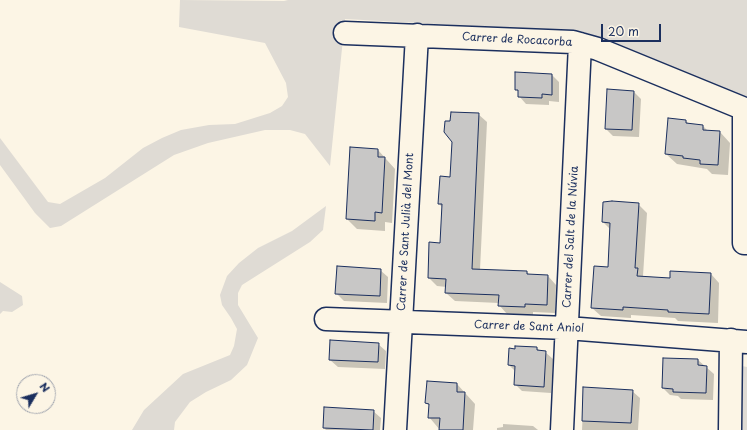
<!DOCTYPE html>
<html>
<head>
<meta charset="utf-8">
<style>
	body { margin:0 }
	#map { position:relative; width:747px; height:430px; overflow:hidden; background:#fcf5e5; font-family:"Playpen Sans",sans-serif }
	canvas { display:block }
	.north { position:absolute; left:16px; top:374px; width:40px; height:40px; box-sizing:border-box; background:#fcf5e5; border:1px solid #a2a6af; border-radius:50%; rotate:52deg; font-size:11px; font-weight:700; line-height:16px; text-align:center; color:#1b2f5e }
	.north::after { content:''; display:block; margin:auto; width:14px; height:18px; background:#1b2f5e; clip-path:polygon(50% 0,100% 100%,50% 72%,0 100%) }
	.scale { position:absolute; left:601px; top:24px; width:60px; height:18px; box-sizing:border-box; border:2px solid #1b2f5e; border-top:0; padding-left:5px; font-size:12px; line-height:14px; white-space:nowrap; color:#1b2f5e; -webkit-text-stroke:3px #fcf5e5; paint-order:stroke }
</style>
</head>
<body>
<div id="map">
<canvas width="747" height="430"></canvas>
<div class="north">N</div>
<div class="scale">20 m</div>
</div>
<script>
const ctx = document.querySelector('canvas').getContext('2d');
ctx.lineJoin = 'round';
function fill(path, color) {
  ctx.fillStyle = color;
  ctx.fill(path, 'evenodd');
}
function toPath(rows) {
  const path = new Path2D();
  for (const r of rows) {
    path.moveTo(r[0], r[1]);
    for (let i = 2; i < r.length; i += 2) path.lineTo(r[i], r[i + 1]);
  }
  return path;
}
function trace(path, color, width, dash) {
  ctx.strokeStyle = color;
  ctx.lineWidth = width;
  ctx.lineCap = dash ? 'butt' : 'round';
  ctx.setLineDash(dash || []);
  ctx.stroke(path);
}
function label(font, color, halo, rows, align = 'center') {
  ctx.font = font + ' "Playpen Sans",sans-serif';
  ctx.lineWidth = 3.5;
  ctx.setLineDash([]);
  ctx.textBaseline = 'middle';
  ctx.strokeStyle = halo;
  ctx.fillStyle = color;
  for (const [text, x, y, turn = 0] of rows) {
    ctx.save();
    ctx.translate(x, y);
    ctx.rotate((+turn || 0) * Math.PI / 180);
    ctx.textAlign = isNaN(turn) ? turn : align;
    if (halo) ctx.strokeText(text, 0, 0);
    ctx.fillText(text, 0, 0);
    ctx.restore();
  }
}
fill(toPath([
	[180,0,284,1,288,0,747,0,747,97,584,32,345,19,330,166,305,134,290,130,265,130,208,143,174,155,61,226,50,228,35,213,0,165,0,138,48,202,60,204,105,178,143,148,162,138,181,130,209,125,235,124,270,113,282,106,288,97,286,83,265,43,179,27],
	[326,206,323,230,310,242,242,285,238,293,238,305,258,338,247,365,231,380,206,392,190,402,175,422,174,430,132,430,144,410,183,374,230,355,234,346,237,329,231,318,222,305,220,295,227,276,239,263,258,248,292,231],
	[0,282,22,296,23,305,12,312,3,311,0,314],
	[742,366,747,367,747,430,739,430]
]), '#dfdbd4');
fill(toPath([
	[552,75,559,82,559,102,549,101,549,105,526,104,519,96,519,92,516,89],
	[634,92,641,99,639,137,613,136,606,129],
	[478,114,487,122,480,270,527,272,530,275,548,276,556,285,555,313,533,312,533,315,507,314,499,305,499,303,455,301,446,293,447,287,437,286,429,278,441,244,443,208,439,204],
	[669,119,686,121,690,125,703,126,708,131,720,132,730,143,728,175,712,174,707,169,677,164,666,154],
	[350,148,378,150,395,169,392,223,385,222,385,231,357,229,347,219],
	[638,204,647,213,643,276,671,279,711,274,719,283,718,323,678,321,675,318,631,315,631,318,601,316,592,308,609,268,611,230,603,222],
	[380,270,388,277,387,303,344,301,336,293],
	[378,344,386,351,385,369,338,367,330,360],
	[537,348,540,351,545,352,553,359,551,393,522,391,515,384,516,372,509,365],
	[698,360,714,374,713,400,681,399,678,396,670,395,663,388],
	[457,384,475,404,473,430,440,430,429,417,430,406,426,403],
	[584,388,632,391,640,398,638,430,582,430],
	[373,411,381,418,380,430,326,430,324,428],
	[503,424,533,426,538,430,497,430,497,428,503,427]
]), '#0003');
const building = toPath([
	[515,72,552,74,552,95,542,94,542,98,518,97,518,90,515,90,515,72],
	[607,89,634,91,632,130,605,129,607,89],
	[451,112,479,113,472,269,527,271,527,274,548,275,547,305,525,304,525,307,498,306,499,295,445,293,446,279,428,278,429,242,440,243,442,204,438,204,440,176,450,177,452,142,444,132,445,121,450,121,451,112],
	[668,118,686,120,686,123,703,125,703,130,720,131,718,165,700,164,700,160,683,158,683,156,665,154,668,118],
	[350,147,378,149,378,157,385,157,382,213,375,212,375,221,346,219,350,147],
	[612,201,639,203,635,268,638,268,637,276,670,278,670,271,711,273,709,314,668,312,668,310,623,307,623,310,591,308,594,266,608,267,610,223,602,222,603,202,612,201],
	[337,266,381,269,380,296,335,294,337,266],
	[330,340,379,343,378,362,329,360,330,340],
	[515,346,537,347,537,350,546,351,544,387,514,385,515,366,508,365,509,348,515,349,515,346],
	[663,358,698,359,698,365,707,366,706,393,673,392,673,389,662,388,663,358],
	[427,381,457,383,457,392,465,392,463,430,439,430,440,418,428,418,429,404,425,403,427,381],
	[583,387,633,390,631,423,582,421,583,387],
	[324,407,374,410,373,430,323,428,324,407]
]);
fill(building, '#c8c7c6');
trace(building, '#1b2f5e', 1);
const minor = toPath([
	[345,33,573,42,598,49,747,110],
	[744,110,744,243,747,243],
	[326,319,567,328,747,342],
	[395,430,417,35],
	[562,430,580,44],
	[730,430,731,340]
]);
trace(minor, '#1b2f5e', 25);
trace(minor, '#fcf5e5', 22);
label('11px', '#1b2f5e', '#fcf5e5', [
	["Carrer de Rocacorba",517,40,3],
	["Carrer de Sant Julià del Mont",406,232,-87],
	["Carrer del Salt de la Núvia",571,237,-87],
	["Carrer de Sant Aniol",529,327,2]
]);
</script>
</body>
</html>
